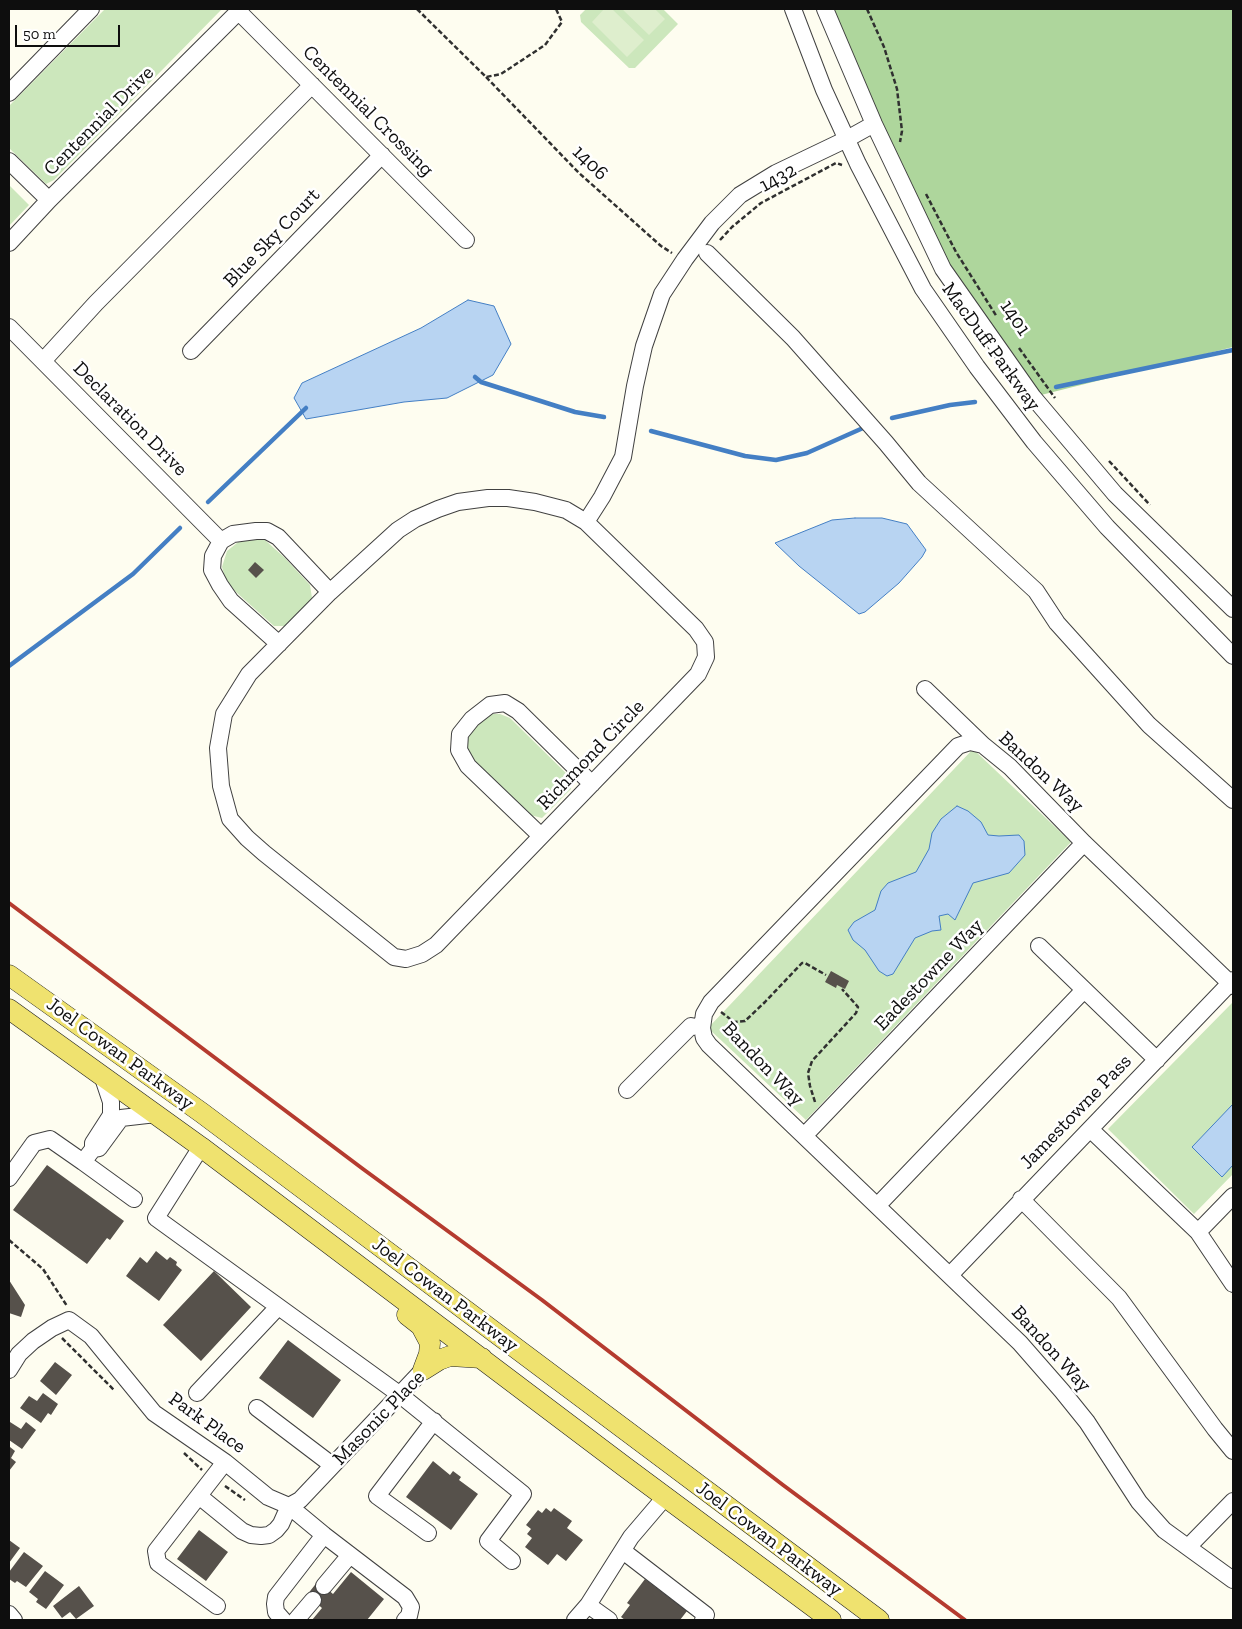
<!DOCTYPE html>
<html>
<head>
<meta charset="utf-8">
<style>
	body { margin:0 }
	#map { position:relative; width:1242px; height:1629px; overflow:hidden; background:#fefdf0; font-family:"Zilla Slab",serif }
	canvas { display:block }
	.frame { position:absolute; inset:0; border:10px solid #0e0e0e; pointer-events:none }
	.scale { position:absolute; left:15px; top:25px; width:105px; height:22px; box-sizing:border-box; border:2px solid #0e0e0e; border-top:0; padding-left:6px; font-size:15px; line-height:18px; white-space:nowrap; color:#0e0e0e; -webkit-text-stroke:4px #fff; paint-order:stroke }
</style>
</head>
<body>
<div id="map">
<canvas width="1242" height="1629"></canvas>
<div class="frame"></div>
<div class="scale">50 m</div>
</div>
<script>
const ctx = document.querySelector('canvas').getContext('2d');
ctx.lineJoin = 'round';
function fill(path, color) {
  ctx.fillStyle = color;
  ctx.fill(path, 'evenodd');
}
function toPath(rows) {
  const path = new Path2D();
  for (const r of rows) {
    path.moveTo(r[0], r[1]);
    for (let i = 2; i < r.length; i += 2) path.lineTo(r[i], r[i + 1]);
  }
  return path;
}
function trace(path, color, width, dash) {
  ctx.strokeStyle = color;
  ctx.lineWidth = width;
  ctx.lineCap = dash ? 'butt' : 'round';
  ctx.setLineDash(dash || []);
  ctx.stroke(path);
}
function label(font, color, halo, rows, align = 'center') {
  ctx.font = font + ' "Zilla Slab",serif';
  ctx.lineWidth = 5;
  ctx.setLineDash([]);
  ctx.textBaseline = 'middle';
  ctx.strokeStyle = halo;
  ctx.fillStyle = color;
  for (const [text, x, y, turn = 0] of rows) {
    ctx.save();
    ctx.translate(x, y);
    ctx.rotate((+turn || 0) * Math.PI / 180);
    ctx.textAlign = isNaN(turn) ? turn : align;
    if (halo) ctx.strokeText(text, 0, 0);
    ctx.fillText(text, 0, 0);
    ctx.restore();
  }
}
fill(toPath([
	[105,9,222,9,54,180,46,184,9,148,9,106],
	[586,9,663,9,678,24,635,68,629,68,581,22,580,15],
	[9,185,29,205,9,226],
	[251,538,265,540,285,558,310,585,312,598,309,604,285,626,274,626,227,584,222,567,227,551,242,539],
	[492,714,500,714,510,718,571,778,571,789,542,818,530,815,472,758,467,747,469,733,482,719],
	[973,749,1071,842,806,1120,708,1028],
	[1232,1003,1233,1004,1233,1174,1194,1214,1108,1129]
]), '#cce7bc');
fill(toPath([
	[829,9,1233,9,1233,347,1033,397,943,269]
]), '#aed69c');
fill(toPath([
	[604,9,612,9,644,40,627,57,592,22],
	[622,9,655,9,665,19,649,35]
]), '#deeecd');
const water = toPath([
	[468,300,494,306,511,344,493,375,447,398,404,402,306,419,294,398,302,383,421,328,468,300],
	[855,518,882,518,907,524,926,550,922,557,899,583,865,612,859,614,799,566,775,543,832,520,855,518],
	[957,806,968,811,981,822,988,835,999,836,1019,835,1024,841,1025,855,1009,873,973,883,955,920,948,914,939,916,941,930,932,931,915,938,893,974,887,976,879,971,865,950,853,940,848,930,854,922,875,910,881,891,888,883,916,872,929,849,932,833,941,819,957,806],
	[1233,1104,1233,1165,1222,1177,1192,1147,1233,1104]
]);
fill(water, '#b8d4f2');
trace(water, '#447fc4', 1);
trace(toPath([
	[475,377,481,382,575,412,604,417],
	[1056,387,1233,350],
	[892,418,950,405,975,402],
	[651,431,745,456,776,460,807,453,863,428],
	[208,502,306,408],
	[9,666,133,574,180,528]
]), '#447fc4', 4.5);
fill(toPath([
	[255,562,264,570,256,578,248,570],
	[831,971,849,981,845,989,837,985,836,988,825,982],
	[47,1165,124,1221,110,1240,107,1238,87,1264,13,1210],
	[156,1251,167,1260,170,1257,177,1262,176,1265,182,1270,159,1301,126,1276,140,1257,147,1263],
	[214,1271,251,1307,201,1361,163,1325],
	[9,1280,25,1305,21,1317,9,1313],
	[288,1340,341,1380,313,1418,259,1378],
	[55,1362,72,1375,56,1395,40,1381],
	[43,1393,58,1404,51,1415,48,1413,41,1423,20,1408,29,1396,37,1401],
	[10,1422,21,1429,26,1422,36,1430,22,1449,9,1440,9,1424],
	[10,1447,15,1451,11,1458,16,1462,9,1471],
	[433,1461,450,1475,453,1471,461,1477,459,1480,478,1494,451,1530,406,1497],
	[546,1508,551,1512,554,1508,572,1521,567,1528,583,1540,566,1561,557,1554,548,1565,525,1547,532,1538,527,1534,531,1529,526,1525,538,1510,542,1513],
	[199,1530,228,1552,206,1581,177,1559],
	[9,1540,20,1548,9,1563],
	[24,1552,43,1566,26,1587,17,1581,15,1583,9,1579,9,1572],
	[45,1571,64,1585,46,1609,36,1602,38,1599,29,1592],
	[351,1572,384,1599,367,1620,312,1620,322,1608,307,1595,318,1581,333,1594],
	[645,1579,687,1611,680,1620,625,1620,621,1617,630,1605,627,1603],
	[79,1586,94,1606,76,1619,70,1612,62,1618,53,1606]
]), '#56514b');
const minor = toPath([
	[793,9,824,90,858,164,923,289,977,367,1034,442,1107,527,1233,656],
	[825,9,874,124,943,269,1033,397,1115,494,1233,609],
	[239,12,466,240],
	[9,93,91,9],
	[9,161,49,200],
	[9,243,49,200,241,9],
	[707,253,793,338,886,443,919,483,1036,591,1057,623,1149,725,1233,800],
	[9,327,221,541],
	[191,351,382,155],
	[43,361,96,303,312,85],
	[488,498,508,498,535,502,566,510,586,522,696,629,705,642,706,657,698,674,436,945,422,954,406,959,394,957,264,853,247,838,230,819,221,786,218,748,224,714,249,674,330,592,398,530,415,519,438,509,458,502,488,498],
	[586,522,602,497,623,457,635,386,644,346,662,294,685,259,712,223,740,195,776,173,847,139,874,124],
	[279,644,231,601,220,585,212,570,213,556,221,541,233,534,256,531,267,531,278,537,330,592],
	[925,689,983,745],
	[541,836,468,766,459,750,460,734,472,719,490,705,505,703,518,711,592,784],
	[1039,946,1157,1060],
	[1233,986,1084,843,1010,767,983,745,970,742,958,746,711,1002,704,1014,702,1028,704,1038,709,1045,1020,1343,1062,1391,1087,1422,1139,1502,1164,1530,1233,1580],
	[102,1075,111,1102,111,1115,93,1143,93,1149,99,1148,121,1118,156,1114],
	[627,1090,691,1026,702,1028],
	[1090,1129,1198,1232,1233,1284],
	[804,1136,1084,843],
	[201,1147,156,1218,399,1394,523,1494,488,1541,512,1561],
	[83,1162,134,1199],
	[9,1178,34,1143,50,1139,83,1162,93,1149],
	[1021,1199,1119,1298,1215,1429,1233,1451],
	[878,1205,1084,990],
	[1198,1232,1233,1196],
	[950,1275,1233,980],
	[9,1370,19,1354,33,1341,52,1328,69,1320,91,1336,154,1413,225,1462,268,1497,289,1506,324,1535,405,1597,411,1607,409,1616,405,1620],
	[197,1393,278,1307],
	[257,1408,332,1465],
	[199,1496,242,1531,251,1535,261,1536,269,1535,276,1530,281,1524,289,1506],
	[289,1506,300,1500,423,1370],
	[428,1533,377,1496,434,1421],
	[1188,1547,1233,1501],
	[623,1551,706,1615,703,1620],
	[324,1586,350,1555],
	[217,1606,158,1563,156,1551,225,1462],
	[9,1614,14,1620],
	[283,1620,276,1612,275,1604,276,1597,324,1535],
	[296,1620,313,1600],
	[575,1620,588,1605],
	[609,1620,588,1605,631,1537,666,1496]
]);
const major = toPath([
	[9,975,202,1113,879,1620],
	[9,1009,201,1147,625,1467,831,1620],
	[407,1315,421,1326,430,1343,429,1354,423,1370],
	[423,1370,439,1360,450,1356,482,1358]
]);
trace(minor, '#414141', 18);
trace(major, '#1f1f1f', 21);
trace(toPath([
	[417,9,486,77,501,74,545,45,562,22,556,9],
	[867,9,884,47,897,89,902,131,900,142],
	[486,77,579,173,661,246,672,253],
	[926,194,956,252,997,317],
	[720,240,732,227,761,203,836,163,842,165],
	[1019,348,1055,398],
	[1109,461,1150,505],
	[721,1012,734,1022,745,1021,765,1002,802,963,805,963,826,975],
	[815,1102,810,1086,808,1073,812,1061,856,1013,858,1007,842,989],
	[9,1240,43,1269,67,1306],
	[62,1338,115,1391],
	[184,1453,202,1470],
	[225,1486,245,1500]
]), '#303030', 2.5, [5, 2.5]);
trace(minor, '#fff', 16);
trace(major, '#efe26f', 20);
trace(toPath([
	[9,903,363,1169,542,1300,783,1485,965,1620]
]), '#b53b2f', 4);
label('20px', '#0e0e0e', '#fff', [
	["Centennial Crossing",368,111,45],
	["Centennial Drive",99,121,-45],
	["1406",590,163,44],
	["1432",778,178,-29],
	["Blue Sky Court",272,238,-46],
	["1401",1015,318,56],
	["MacDuff Parkway",991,347,54],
	["Declaration Drive",130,419,45],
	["Richmond Circle",591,755,-46],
	["Bandon Way",1041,772,43],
	["Eadestowne Way",929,975,-46],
	["Joel Cowan Parkway",120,1054,36],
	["Bandon Way",763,1064,46],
	["Jamestowne Pass",1076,1112,-46],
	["Joel Cowan Parkway",445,1295,37],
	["Bandon Way",1051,1349,48],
	["Masonic Place",379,1418,-46],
	["Park Place",207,1423,36],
	["Joel Cowan Parkway",769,1539,37]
]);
</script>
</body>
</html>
